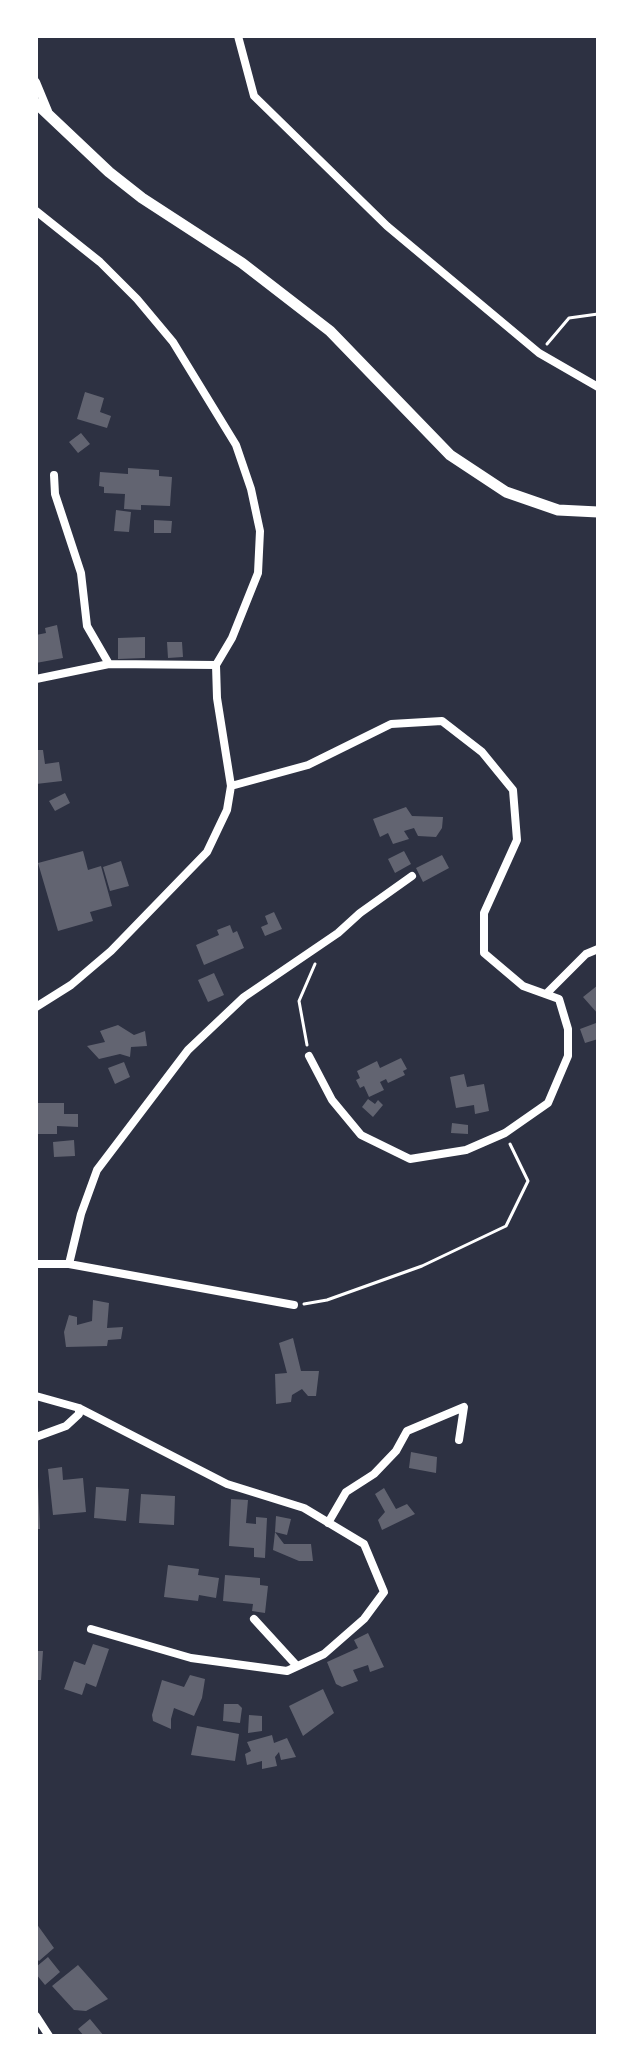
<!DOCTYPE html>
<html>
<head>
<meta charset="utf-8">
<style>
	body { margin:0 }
	#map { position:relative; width:634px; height:2072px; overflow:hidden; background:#2d3142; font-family:Quicksand,sans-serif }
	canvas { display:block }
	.frame { position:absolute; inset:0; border:38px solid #fff; pointer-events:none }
</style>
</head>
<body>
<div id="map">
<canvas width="634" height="2072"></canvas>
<div class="frame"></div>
</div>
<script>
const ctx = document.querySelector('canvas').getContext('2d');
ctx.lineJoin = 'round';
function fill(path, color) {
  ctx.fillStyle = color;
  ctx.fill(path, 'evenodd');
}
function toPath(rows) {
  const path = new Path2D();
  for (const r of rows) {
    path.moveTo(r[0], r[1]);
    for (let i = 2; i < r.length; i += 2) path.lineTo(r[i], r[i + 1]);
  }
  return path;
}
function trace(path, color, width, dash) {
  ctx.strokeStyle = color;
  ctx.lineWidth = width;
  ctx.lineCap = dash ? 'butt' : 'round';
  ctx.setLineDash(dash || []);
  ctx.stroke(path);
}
fill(toPath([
	[85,392,104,398,100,412,111,416,107,428,77,419],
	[81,433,90,444,78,453,69,442],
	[128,468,159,470,159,476,172,477,170,506,141,505,141,510,124,509,125,494,104,493,104,487,99,486,100,472,128,474],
	[116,510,131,512,129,532,114,531],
	[154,520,172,521,171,533,154,533],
	[57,625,63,658,36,663,36,635,46,633,45,628],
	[145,637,145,658,118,659,118,638],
	[167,642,182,642,183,657,168,658],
	[36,750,43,750,45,764,59,762,62,781,36,784],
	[65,793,70,803,55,811,49,801],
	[406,807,412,816,443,817,442,828,436,837,418,836,414,828,404,831,409,839,393,844,388,833,380,837,373,819],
	[83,851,88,870,101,866,112,906,90,912,93,921,58,931,38,863],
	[404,851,411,864,395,873,388,859],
	[442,855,449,868,423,882,416,868],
	[121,861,129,886,110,891,103,867],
	[274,912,282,929,265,936,261,927,268,924,265,916],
	[230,925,233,933,237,931,244,948,204,965,196,945,219,935,217,930],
	[214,973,224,995,208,1002,198,980],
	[598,985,598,1014,583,997],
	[596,1023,598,1039,585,1043,580,1029],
	[118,1025,134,1035,145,1031,147,1046,131,1047,130,1057,120,1054,99,1059,87,1046,105,1042,100,1031],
	[401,1058,407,1069,403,1071,405,1075,388,1083,386,1079,380,1082,384,1090,369,1097,364,1086,360,1088,356,1080,360,1078,357,1071,377,1061,380,1068],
	[124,1062,130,1077,115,1084,108,1068],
	[464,1074,467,1087,484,1084,489,1111,475,1114,474,1105,456,1108,450,1077],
	[368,1099,375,1104,378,1100,383,1105,373,1117,362,1107],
	[36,1103,64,1103,64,1114,78,1114,78,1127,57,1126,57,1134,36,1134],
	[452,1123,468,1125,468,1134,451,1133],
	[74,1140,75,1156,54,1157,53,1142],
	[93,1300,109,1303,107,1328,123,1327,121,1339,108,1340,107,1346,66,1347,64,1332,69,1315,77,1317,77,1325,92,1321],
	[293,1338,301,1371,319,1371,316,1396,308,1396,302,1389,292,1395,291,1402,276,1404,275,1374,287,1373,279,1343],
	[411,1452,437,1457,436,1473,409,1468],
	[62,1467,63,1480,83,1478,86,1512,53,1515,48,1469],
	[38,1486,40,1529,36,1529,36,1487],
	[96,1487,129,1489,126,1521,94,1518],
	[384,1488,396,1509,407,1504,415,1514,382,1530,378,1520,385,1512,375,1494],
	[141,1494,175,1496,174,1525,139,1523],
	[231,1499,248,1500,246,1523,256,1524,256,1517,267,1518,265,1558,254,1557,254,1548,229,1546],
	[276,1516,291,1519,287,1535,275,1532],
	[275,1532,284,1544,311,1544,313,1561,299,1561,273,1550],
	[168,1565,199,1569,198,1575,219,1578,216,1598,199,1595,198,1601,164,1597],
	[225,1575,260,1578,260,1585,268,1586,265,1613,252,1611,253,1604,223,1601],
	[368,1633,384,1667,370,1672,368,1665,353,1670,358,1681,342,1687,336,1684,327,1662,358,1648,354,1640],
	[93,1644,109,1649,96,1687,86,1683,82,1695,64,1689,74,1661,85,1665],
	[36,1651,43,1651,41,1680,36,1680],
	[190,1675,205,1679,202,1698,194,1716,174,1708,171,1719,171,1729,153,1721,152,1715,162,1680,184,1687],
	[323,1689,334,1713,303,1736,289,1706],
	[224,1704,238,1704,242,1708,240,1723,223,1721],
	[249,1715,262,1716,262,1731,248,1733],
	[197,1726,239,1734,235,1761,191,1755],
	[272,1735,274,1743,287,1738,296,1757,281,1760,279,1752,275,1757,277,1766,262,1769,262,1761,247,1765,245,1754,251,1751,247,1742],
	[36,1923,54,1948,39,1961,36,1958],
	[48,1957,60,1972,45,1985,36,1974,36,1967],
	[78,1965,108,1999,86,2011,74,2010,52,1986],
	[90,2019,104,2036,84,2036,78,2029]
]), '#626471');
trace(toPath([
	[547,344,569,318,598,314],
	[307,1045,299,1001,315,964],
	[304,1304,327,1300,422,1266,506,1226,528,1181,510,1144]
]), '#fff', 3);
trace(toPath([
	[238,36,254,96,387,226,539,353,598,387],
	[36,82,48,111],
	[36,211,100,262,137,299,173,342,236,445,251,489,260,531,258,573,232,638,216,665,217,698,231,786,227,810,207,852,111,951,71,985,36,1007],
	[54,475,55,494,81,573,87,626,109,664],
	[36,679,109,664,216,665],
	[231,786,308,765,391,724,442,721,482,752,513,790,517,840,484,913,484,953,523,986,559,999,568,1029,568,1056,548,1103,505,1133,466,1150,410,1159,361,1135,332,1100,309,1056],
	[546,994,586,954,598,949],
	[36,1264,69,1264,294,1305],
	[69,1264,81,1214,97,1170,188,1050,244,997,338,933,360,913,412,876],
	[36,1396,79,1408,227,1484,304,1508,364,1544,384,1592,364,1619,324,1654,287,1671,191,1658,91,1629],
	[36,1437,66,1426,79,1414,79,1408],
	[328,1523,346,1492,374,1474,396,1451,407,1431,464,1407,459,1440],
	[254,1619,297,1666],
	[36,2016,49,2036]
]), '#fff', 8);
trace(toPath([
	[36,103,109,172,142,198,242,263,330,331,450,455,506,492,558,510,598,512]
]), '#fff', 11);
</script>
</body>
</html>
